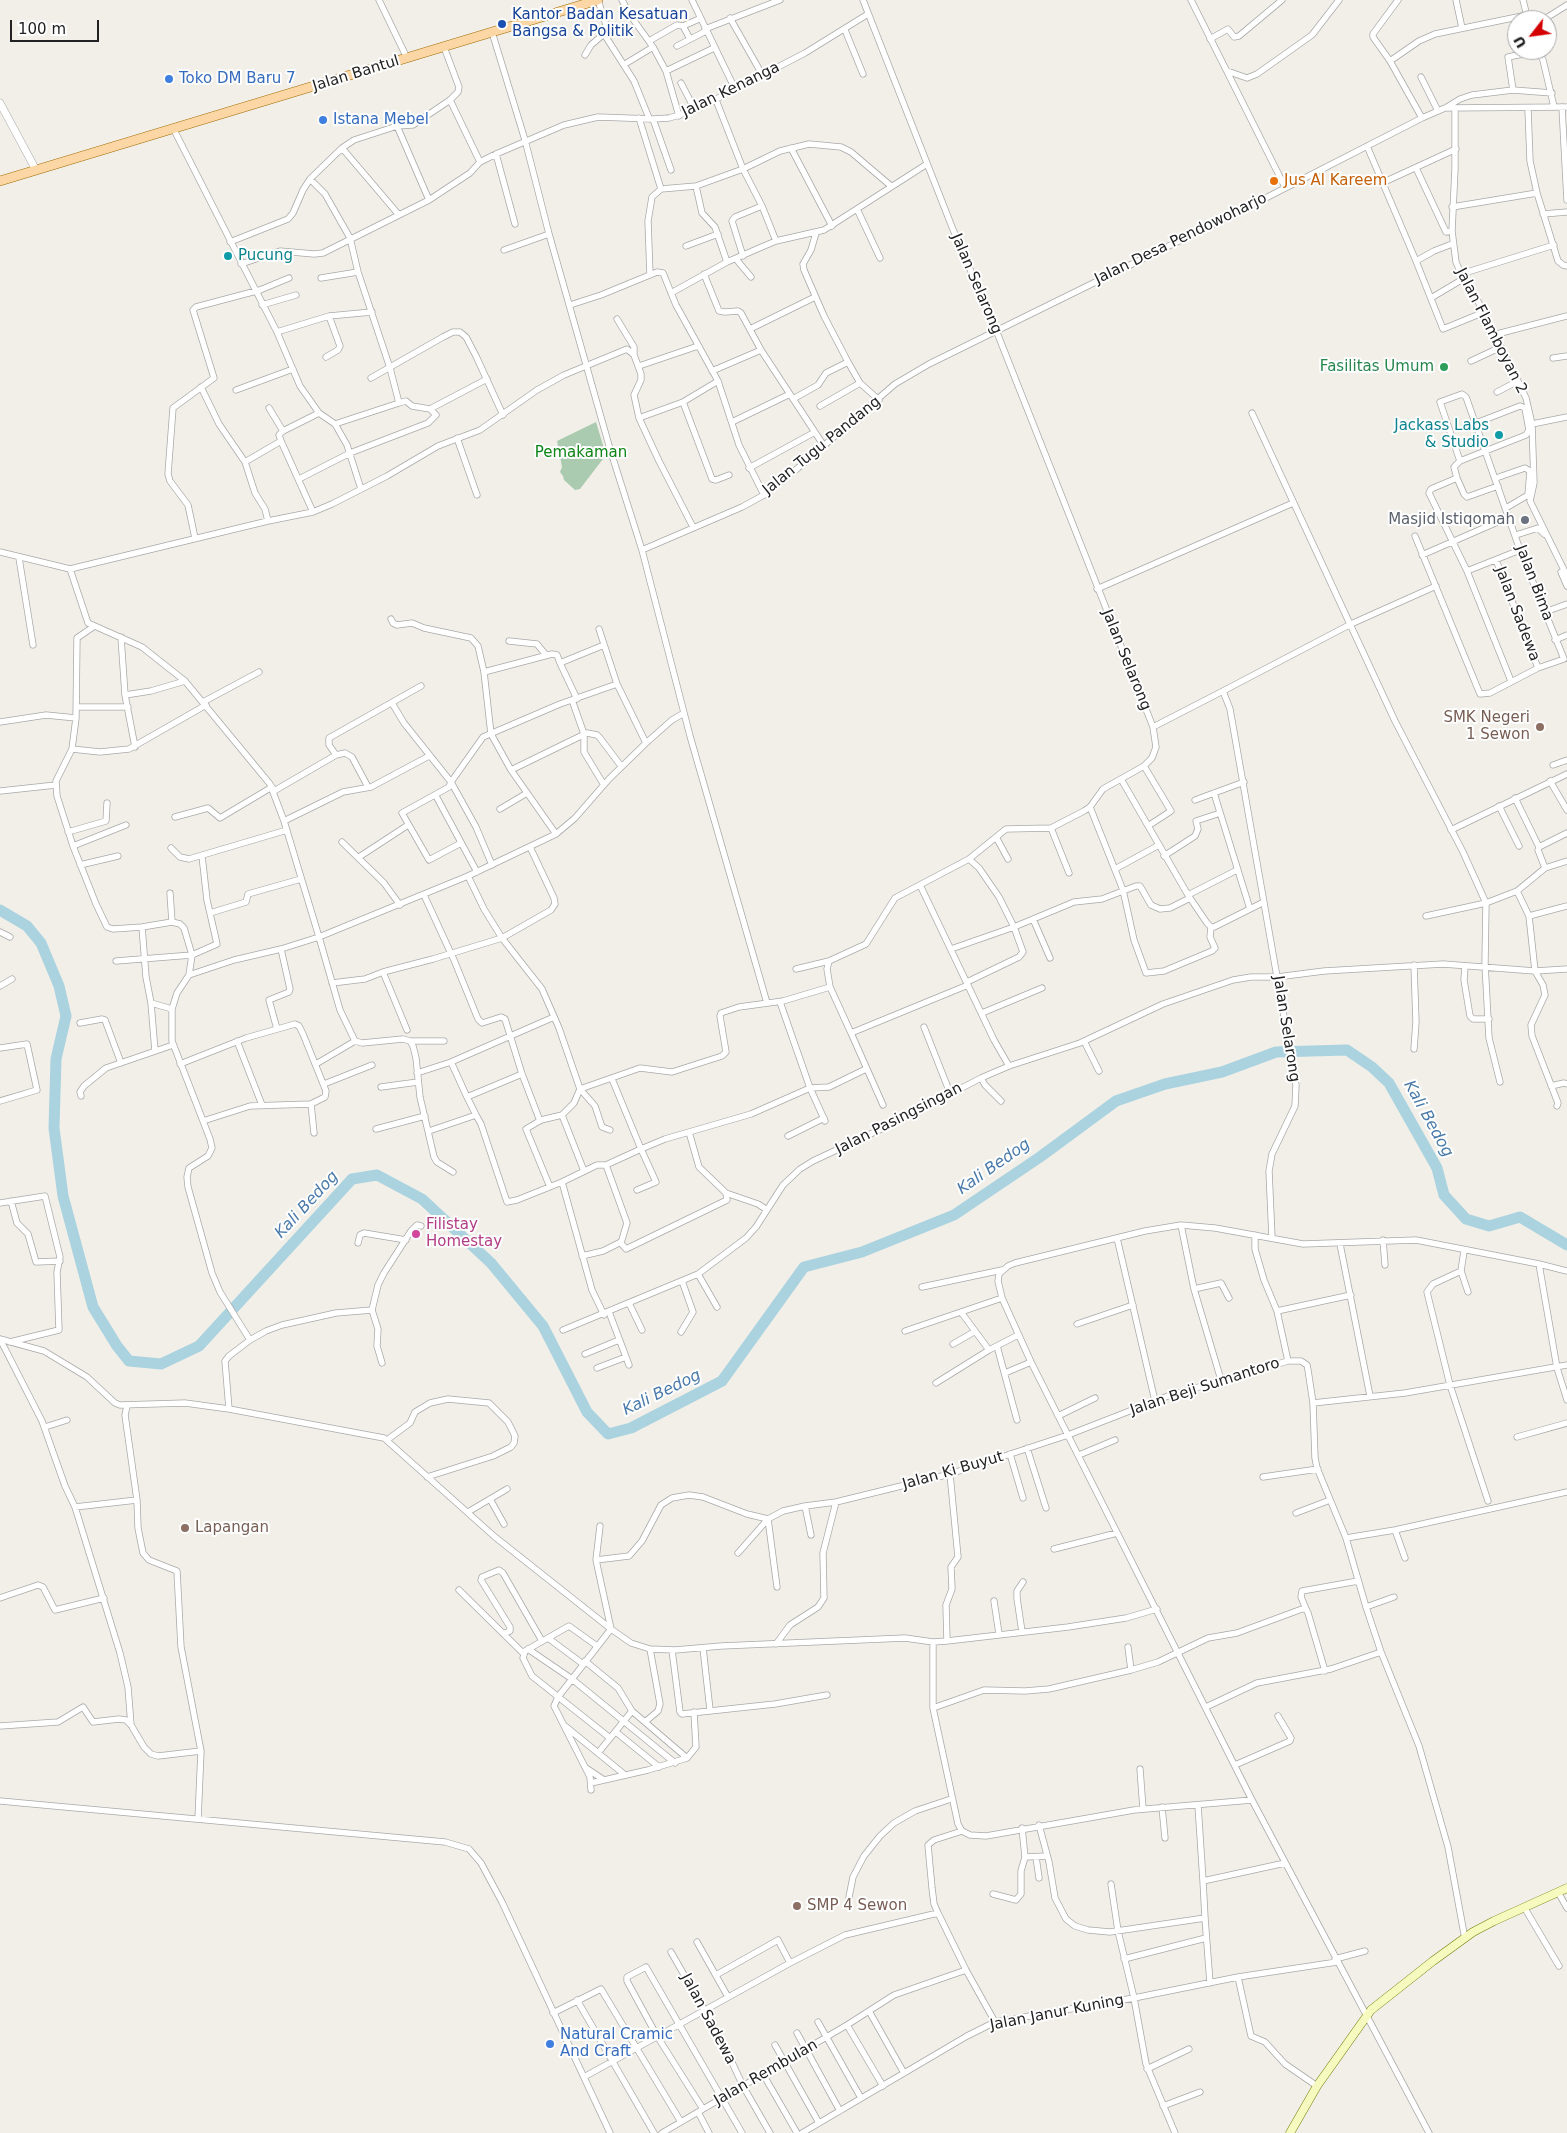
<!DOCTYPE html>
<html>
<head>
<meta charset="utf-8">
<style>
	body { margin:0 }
	#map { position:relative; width:1567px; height:2133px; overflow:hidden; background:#f2efe9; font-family:"DejaVu Sans",sans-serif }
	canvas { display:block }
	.north { position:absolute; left:1507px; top:10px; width:50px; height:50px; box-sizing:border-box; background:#fff; border:1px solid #a7a7a7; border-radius:50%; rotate:240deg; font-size:14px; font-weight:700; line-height:20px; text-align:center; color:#222 }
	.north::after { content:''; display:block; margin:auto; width:18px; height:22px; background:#d40000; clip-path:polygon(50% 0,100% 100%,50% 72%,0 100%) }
	.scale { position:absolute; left:10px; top:20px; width:89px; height:22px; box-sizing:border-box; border:2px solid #222; border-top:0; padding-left:6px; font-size:15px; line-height:18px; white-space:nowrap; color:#222; -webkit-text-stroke:4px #fff; paint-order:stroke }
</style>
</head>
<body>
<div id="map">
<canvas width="1567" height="2133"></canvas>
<div class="north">U</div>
<div class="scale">100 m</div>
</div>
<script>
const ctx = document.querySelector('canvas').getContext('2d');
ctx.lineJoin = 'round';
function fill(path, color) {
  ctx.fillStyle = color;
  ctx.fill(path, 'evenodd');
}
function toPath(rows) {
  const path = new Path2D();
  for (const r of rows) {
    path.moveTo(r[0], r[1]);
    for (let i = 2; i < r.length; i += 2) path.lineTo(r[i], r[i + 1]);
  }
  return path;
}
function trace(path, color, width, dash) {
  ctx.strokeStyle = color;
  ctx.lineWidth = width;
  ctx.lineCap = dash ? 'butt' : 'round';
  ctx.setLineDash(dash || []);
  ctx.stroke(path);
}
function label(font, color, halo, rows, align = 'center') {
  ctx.font = font + ' "DejaVu Sans",sans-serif';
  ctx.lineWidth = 4;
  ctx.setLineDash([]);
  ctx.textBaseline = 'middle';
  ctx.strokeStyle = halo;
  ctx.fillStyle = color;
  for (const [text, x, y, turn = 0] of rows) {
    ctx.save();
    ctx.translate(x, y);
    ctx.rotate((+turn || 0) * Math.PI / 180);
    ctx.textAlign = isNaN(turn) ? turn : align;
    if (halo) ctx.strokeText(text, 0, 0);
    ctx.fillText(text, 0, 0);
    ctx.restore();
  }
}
fill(toPath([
	[596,422,606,455,580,489,575,490,564,480,563,476,560,472,562,467,557,441]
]), '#aacbaf');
trace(toPath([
	[0,910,27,926,41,943,59,986,66,1016,56,1059,54,1128,63,1196,93,1307,117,1346,129,1361,161,1364,199,1346,352,1179,377,1175,422,1199,491,1263,543,1326,587,1412,608,1434,631,1428,722,1381,804,1267,862,1252,954,1215,1040,1157,1116,1101,1165,1084,1222,1072,1276,1052,1347,1050,1372,1067,1389,1083,1437,1168,1444,1195,1466,1219,1489,1226,1520,1217,1567,1245]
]), '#aad3df', 11);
const minor = toPath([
	[379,0,407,58],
	[622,0,630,15,653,47,666,71,679,116],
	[692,0,735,89],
	[863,0,952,227,996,330,1153,727,1223,691,1230,709,1296,1085,1295,1106,1272,1154,1269,1171,1272,1238],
	[1191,0,1285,187],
	[1398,0,1373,34,1373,37,1390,61,1422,118],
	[1456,0,1462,28],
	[1523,0,1528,20],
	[730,18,763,76],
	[1543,20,1567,5],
	[683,26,690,39],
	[705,29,780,0],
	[845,30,863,74],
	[492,32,525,140,549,234,610,449,642,550,690,736,767,1003],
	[604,34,634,81,649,118],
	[1210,39,1228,29,1234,37,1239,36,1282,0],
	[649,41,677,25,683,26,699,19],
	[677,46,706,31],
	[1537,50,1543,60,1554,107],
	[585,55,591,45,605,33,607,28,598,0],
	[1390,61,1419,41,1435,34,1527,15],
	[625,64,653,47],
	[666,71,714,48],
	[1227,71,1247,78,1257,74,1312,35,1339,0],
	[1421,77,1438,111],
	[681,83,695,110],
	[1513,90,1508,57,1538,51],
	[450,100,480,162],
	[716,100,743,169,762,206,776,241],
	[1447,107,1460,99,1472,95,1513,90,1552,93],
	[1562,107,1567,200],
	[1455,108,1455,169,1452,231,1456,262,1463,279,1479,303,1484,322,1504,352,1526,398,1532,424,1534,483,1530,501,1567,576],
	[1528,109,1530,161,1537,193,1558,261,1563,265,1567,266],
	[639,118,661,189],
	[653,119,671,170],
	[397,126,429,200],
	[173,128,277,332,300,386,319,413,335,424,347,445,361,489],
	[1367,146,1416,261,1434,251,1452,244],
	[342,148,399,215],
	[791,148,832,226],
	[496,154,515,224],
	[1416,168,1446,232,1452,231],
	[1382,183,1456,149],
	[696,186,702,213,715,227,727,262],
	[1452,207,1537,193],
	[857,209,880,258],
	[1543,214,1567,212],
	[816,233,811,250,803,264,804,270,824,316,848,362,860,383,879,400],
	[230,242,288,219,293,213,303,190,310,179,342,148,354,140,397,126,413,125,450,100,458,92,459,87,444,47],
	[686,246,718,234],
	[504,250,549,234],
	[743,256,732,221,735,217,762,206],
	[736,259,751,277],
	[1416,261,1443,329,1482,313],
	[241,264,280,251,314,254,323,253,429,200,470,173,480,162,496,154,564,125,598,117,653,119,669,118,695,110,805,53,868,14],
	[704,274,719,311,725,312,738,311,741,313,761,350,824,446],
	[1461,274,1554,245],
	[650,275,648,221,652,197,661,189,696,186,743,169,780,151,809,144,841,147,851,152,891,186],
	[321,278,358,272],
	[671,293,727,262,764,246,776,241,824,230,927,164],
	[1431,298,1463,279],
	[262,305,296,295],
	[570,305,601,295,657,272,663,273,676,305,718,381,739,445,764,495],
	[617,319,634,347,634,355],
	[750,329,815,297],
	[277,332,329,316,372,312],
	[1493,335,1567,316],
	[326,357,338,350,340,346,329,316],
	[1553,358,1567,356],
	[1471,361,1501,347],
	[639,366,698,346],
	[712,371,761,350],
	[371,378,443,337,453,332,460,332,466,337,476,356,503,415],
	[201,387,219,424,245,462,255,493,265,509,268,521],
	[236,390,293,369],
	[1497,392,1518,381],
	[793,399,818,385,826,373,848,362],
	[683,402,712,479,716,480,729,475],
	[820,406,860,383],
	[269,408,283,431],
	[430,409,487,379],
	[1252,413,1395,721,1463,852,1486,903,1485,964,1489,1038,1500,1082],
	[639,418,683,402,718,381],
	[732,422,790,394],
	[1476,423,1520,406,1525,408,1529,430,1526,435,1460,461,1454,467,1457,478,1464,494,1467,497,1498,486],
	[335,424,399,403],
	[1532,424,1567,417],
	[457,438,477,495],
	[281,441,279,435,283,431,319,413],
	[245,462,281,441,313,512],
	[749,468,815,432],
	[1457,478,1431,489,1429,493,1467,571,1511,681],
	[1496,478,1525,468,1530,471,1528,495,1506,508],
	[299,479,350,453,428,423,436,415,430,409,412,406,406,401,399,403,390,368,358,272,350,238,325,194,310,179],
	[1516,535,1538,528,1544,534],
	[1415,536,1480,694,1490,693,1538,668,1564,659,1520,550,1466,397,1462,394,1440,402,1460,461],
	[195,538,188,505,170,481,168,474,173,408,214,378,193,310,196,307,260,290,289,278],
	[642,550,742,507,764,495,798,468,895,384,929,364,1254,204,1422,118,1445,108,1567,107],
	[0,552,70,569,268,521,313,512,332,504,387,476,438,446,480,430,537,390,564,375,627,349,634,355,641,374,641,380,634,395,639,418,659,461,693,527],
	[1422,555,1509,517],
	[19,558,33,645],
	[1496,560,1538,668],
	[70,569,88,623,142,647,185,681,270,784,284,821,319,937,468,876,556,834,575,818,609,779,646,743,672,720,684,713],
	[1467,571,1520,550],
	[1561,572,1567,586],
	[1097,589,1293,503],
	[1545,612,1567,604],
	[391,619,393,623,397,625,412,623,424,628,471,638,478,646,484,672,491,734,511,770,556,834],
	[93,627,77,638,76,718,72,749,56,781,57,796,73,846,96,904,107,927,113,929,142,927,172,922,170,893],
	[599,629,617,684],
	[121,637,125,695,135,747],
	[1555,640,1567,635],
	[509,641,537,644,546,655],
	[560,663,577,699],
	[484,672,552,654,557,655,560,663,604,645],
	[1223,691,1351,624,1436,586],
	[125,695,151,691,185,681],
	[572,700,584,734,584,752,604,785],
	[203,702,259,672],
	[392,703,404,723,451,782,476,827,492,865],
	[77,707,128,707],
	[0,722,46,715,76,718],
	[72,749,100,752,129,749,206,705],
	[336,755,329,745,329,738,421,686],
	[1553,765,1567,760],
	[1144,766,1171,811,1148,826],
	[511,770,587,733,597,735,600,738,621,766],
	[1121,779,1188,895,1207,923,1211,927],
	[1550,781,1567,810],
	[0,791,56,785],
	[274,791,336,755,345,753,352,757,368,787],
	[1214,793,1250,909],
	[436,796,477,872],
	[1515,798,1539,847],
	[1195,800,1244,782],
	[1499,806,1519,846],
	[1090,807,1123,890,1134,940,1146,973,1164,971,1212,951,1215,948,1210,937,1211,927],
	[500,809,527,793],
	[175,817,208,808,220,818,272,787],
	[284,821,343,792,371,787,429,756],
	[1051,828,1069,873],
	[1451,830,1567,774],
	[68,832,106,821,107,803],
	[1567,833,1539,847,1538,850,1545,868,1567,861],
	[996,837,1008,859],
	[342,842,384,883,400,905],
	[461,843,429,860,402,813,449,787,451,782,483,737,560,704,617,684,646,743],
	[73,846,126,825],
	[171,848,180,857,189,859,287,830],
	[1164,856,1195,836,1198,829,1196,821,1220,813],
	[359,857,408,825],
	[80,865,118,856],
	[1115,869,1159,845],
	[468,876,484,909,502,938,542,989,559,1028,580,1089,595,1106,602,1127,610,1130],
	[920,885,994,1040,1009,1066],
	[1517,891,1545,868],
	[424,895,454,960,478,1019,482,1023,501,1017,505,1019,522,1074,540,1121],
	[1188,895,1237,870],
	[210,913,246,902,248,894,301,879],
	[1426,916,1486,903,1517,891,1529,916,1567,906],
	[1529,916,1535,971,1543,985,1545,995,1531,1025,1532,1036,1558,1103,1557,1106],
	[1033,919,1050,958],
	[142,927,146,977,151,1003,172,1009],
	[1211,927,1214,927,1264,902],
	[0,932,10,937],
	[951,949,1014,927,1074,902,1102,899,1136,886,1140,886,1151,905,1160,909,1170,908,1190,898],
	[116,961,192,955,184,928,180,924,172,922],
	[1414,965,1416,1022,1414,1049],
	[1465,966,1464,980,1470,1016,1473,1019,1489,1019],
	[796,969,829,961],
	[383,972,407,1030],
	[189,975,192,955,217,944,207,900,202,856],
	[967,982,1019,957,1023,952,1014,927,999,897,979,868,969,859],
	[332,983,365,979,383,972,433,959,502,938,551,910,555,904,554,898,530,847],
	[0,986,12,979],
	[830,987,851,1033,968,985],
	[780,1002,810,1088,825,1121],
	[151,1003,155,1051],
	[982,1013,1042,988],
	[80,1023,102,1019,105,1020,121,1063],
	[924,1027,950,1093],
	[277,1029,269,1000,289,992,290,989,281,949],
	[851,1033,883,1105],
	[237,1041,262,1105],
	[410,1041,444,1041],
	[1084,1041,1099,1071],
	[0,1048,27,1044,37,1090,0,1101],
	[451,1062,467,1097,522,1074],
	[180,1064,246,1038,295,1024,299,1026,303,1034,326,1091,325,1097,311,1104,250,1106,203,1121],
	[316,1064,355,1041],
	[417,1073,451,1062,554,1017],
	[981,1078,985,1085,1001,1101],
	[612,1079,641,1149,665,1139,751,1114,810,1088,829,1087,866,1069],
	[324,1084,372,1065],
	[1551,1086,1564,1083,1567,1084],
	[381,1087,418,1082],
	[580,1089,640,1068,672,1072,722,1056,726,1052,720,1016,721,1013,739,1007,783,1001,830,987,827,969,829,961,866,944,895,898,969,859,1006,829,1051,828,1084,811,1090,807,1103,789,1144,766,1152,758,1156,747,1153,727],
	[580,1089,574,1103,562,1115,584,1171],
	[81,1096,80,1092,84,1086,106,1068,173,1045],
	[467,1097,476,1115],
	[311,1104,314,1133],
	[376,1129,425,1116],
	[429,1131,476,1115,481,1124,507,1202,517,1200,562,1182,597,1165,606,1165,641,1149,656,1182,637,1190],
	[788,1136,824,1118],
	[606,1165,627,1223,621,1243,626,1249,727,1200,726,1193,699,1167,689,1132],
	[562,1182,592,1290,604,1315],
	[550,1187,526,1129,541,1120,562,1115],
	[726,1193,758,1204,767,1210],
	[11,1201,17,1223,28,1234,36,1262,60,1261],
	[0,1203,45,1196,60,1257,57,1272,59,1330,10,1342],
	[1181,1225,1194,1289,1221,1380],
	[1255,1235,1255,1249,1264,1280,1277,1311,1351,1295],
	[1117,1238,1155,1401],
	[1383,1240,1385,1265],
	[358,1243,360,1235,364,1233,406,1240],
	[1340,1244,1370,1396],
	[1464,1251,1461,1271,1468,1292],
	[582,1256,603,1251,621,1242],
	[1539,1264,1567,1271],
	[1461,1271,1433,1284,1427,1292,1450,1385,1488,1501],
	[698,1274,717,1307],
	[922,1287,1002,1270],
	[1194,1289,1221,1283,1229,1298],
	[629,1303,642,1330],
	[1277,1311,1288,1361],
	[609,1312,629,1365],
	[961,1312,989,1350],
	[1077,1324,1133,1305],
	[563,1330,698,1274,746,1238,756,1227,783,1185,800,1169,813,1161,894,1123,981,1078,1009,1066,1080,1043,1163,1004,1233,980,1251,977,1277,977,1324,971,1443,964,1535,971,1567,969],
	[905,1331,1002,1298],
	[681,1332,693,1312,682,1281],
	[0,1339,44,1351,87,1377,115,1403,120,1405,185,1403,229,1409,384,1438,495,1537,611,1629,631,1643,650,1649,675,1650,721,1646,905,1638,933,1642,947,1641,1068,1627,1126,1618,1157,1609],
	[0,1339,42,1421,65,1486,75,1507,120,1653,128,1687,131,1725],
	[250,1340,220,1292,212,1273,188,1187,187,1177,189,1168,208,1156,212,1148,210,1139,172,1041,172,1009,177,993,189,975,234,960,281,949,319,937,340,1010,355,1041,362,1043,403,1039,410,1041,413,1046,416,1058,420,1097,434,1157,437,1162,453,1172],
	[953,1344,974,1332],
	[997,1346,1017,1420],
	[585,1354,619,1340],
	[382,1363,377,1346,378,1329,372,1310,378,1285,384,1273,411,1231,417,1225,421,1226],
	[597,1368,626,1357],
	[1005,1373,1031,1362],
	[936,1383,989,1350,1018,1335],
	[1313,1403,1405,1393,1567,1365],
	[127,1406,125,1415,137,1500,138,1528,143,1553,149,1560,177,1571,181,1647,201,1751,198,1819],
	[229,1409,225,1361,229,1356,250,1340,266,1331,282,1325,336,1313,372,1310],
	[1058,1416,1095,1398],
	[45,1427,67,1420],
	[1517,1437,1567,1423],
	[387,1440,410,1423,415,1412,430,1403,448,1399,489,1403,508,1422,515,1436,514,1443,511,1447,493,1456,427,1477],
	[1027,1448,1046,1508],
	[1010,1454,1023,1498],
	[1079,1455,1115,1440],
	[1263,1477,1318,1469],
	[490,1499,504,1524],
	[805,1506,811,1535],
	[75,1507,137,1500],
	[468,1512,507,1489],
	[1296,1513,1330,1500],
	[768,1519,777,1587],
	[1395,1530,1405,1558],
	[1346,1538,1395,1530,1567,1492],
	[1054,1549,1117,1533],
	[738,1553,768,1519,783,1511,805,1506,836,1502,950,1474,1068,1435,1168,1396,1288,1361,1301,1361,1307,1365,1308,1370,1313,1403,1315,1458,1317,1468,1346,1538,1366,1607,1381,1652,1419,1746,1448,1847,1465,1939],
	[596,1560,629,1556,642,1541,661,1505,672,1498,689,1495,703,1497,747,1514,768,1519],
	[459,1590,523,1653],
	[0,1598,38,1585,43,1587,55,1610,104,1598],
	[994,1601,999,1634],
	[1366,1607,1394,1597],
	[1306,1609,1301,1597,1302,1591,1358,1581],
	[1022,1632,1017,1598,1017,1591,1023,1582],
	[505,1633,510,1631,510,1627,481,1580,482,1577,499,1570,503,1573,542,1641],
	[548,1638,583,1664],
	[947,1641,946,1605,952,1589,951,1567,958,1557,950,1474],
	[933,1642,933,1708,958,1824,962,1831,970,1835,986,1836,1134,1810,1252,1800],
	[776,1644,790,1625,818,1607,824,1598,823,1553,836,1502],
	[597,1646,569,1626,525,1651,523,1658,532,1676,610,1738],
	[1128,1647,1131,1670],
	[703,1648,710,1710],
	[528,1649,572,1679,675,1763],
	[672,1650,680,1712,682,1714,775,1704,827,1695],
	[585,1661,618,1688,632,1711,687,1758],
	[1206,1707,1257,1683,1331,1669,1381,1652],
	[933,1708,984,1690,1025,1691,1049,1689,1131,1670,1158,1662,1208,1638,1237,1633,1302,1609,1306,1609,1308,1613,1325,1671],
	[645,1722,658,1711,660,1704,650,1649],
	[0,1726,58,1722,83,1707,93,1722,119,1719,126,1720,131,1725,144,1747,151,1754,158,1756,201,1751],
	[565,1726,625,1775],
	[616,1732,659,1767],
	[598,1753,632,1711],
	[1235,1765,1290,1741,1291,1738,1278,1716],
	[586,1768,604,1780],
	[1140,1769,1143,1809],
	[591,1783,648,1770,687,1758,696,1747,694,1712],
	[591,1790,590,1777,554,1706,558,1697,611,1629,596,1560,600,1526],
	[0,1801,445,1842,469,1849,481,1863,502,1902,610,2133],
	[1198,1805,1203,1881,1285,1863],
	[1162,1807,1165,1838],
	[1039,1825,1049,1862,1055,1898,1066,1919,1075,1926,1088,1930,1110,1932,1205,1918,1203,1881],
	[1025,1857,1047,1856],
	[1036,1857,1039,1878],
	[1111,1884,1118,1931,1134,1998,1146,2064,1175,2133],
	[1558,1892,1567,1908],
	[993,1894,1016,1900,1021,1894,1021,1871,1025,1857,1022,1828],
	[849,1897,853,1877,864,1856,880,1836,894,1823,915,1811,951,1799],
	[1524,1907,1559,1966],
	[938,1913,966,1970,995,2022],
	[1205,1918,1210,1983],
	[697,1942,728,1997],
	[671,1952,723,2043,743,2086,770,2133],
	[1124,1959,1206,1938],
	[1335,1959,1365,1951],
	[716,1975,778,1940,790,1963],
	[1238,1977,1251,2036,1265,2042,1285,2064,1317,2086],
	[577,2000,654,2133],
	[869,2011,904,2073],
	[553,2013,601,1989,681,2122],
	[818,2022,861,2098],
	[847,2025,883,2086],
	[797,2033,840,2111],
	[775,2045,819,2123],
	[1147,2069,1189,2049],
	[763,2074,797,2133],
	[584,2077,790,1963,845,1935,938,1913,934,1904,932,1888,928,1845,934,1840,962,1831],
	[1163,2106,1200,2092],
	[703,2109,657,2036,627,1981,627,1977,646,1967,742,2133],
	[698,2112,709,2133],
	[662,2133,847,2025,894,1995,966,1970],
	[802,2133,967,2036,995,2022,1134,1998,1238,1977,1337,1962],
	[1429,2133,1252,1800,1031,1362,1002,1298,998,1281,999,1274,1008,1266,1015,1263,1145,1231,1181,1225,1215,1228,1303,1244,1416,1240,1539,1264,1557,1368,1567,1400]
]);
const tertiary = toPath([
	[0,103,36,170]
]);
const secondary = toPath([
	[1290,2133,1317,2086,1371,2010,1433,1961,1473,1932,1494,1921,1567,1888]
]);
const primary = toPath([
	[0,181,598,0]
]);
trace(minor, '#a9a9a9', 7);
trace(tertiary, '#a9a9a9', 8);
trace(secondary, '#707d05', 9);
trace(primary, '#a06b00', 10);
trace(minor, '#fff', 5.5);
trace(tertiary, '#fff', 7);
trace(secondary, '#f7fabf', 8);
trace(primary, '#fcd6a4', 9);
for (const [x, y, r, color] of [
	[502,24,5,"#1a4fb4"],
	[169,79,5,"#3f7fe0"],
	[323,120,5,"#3f7fe0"],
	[1274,181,5,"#e8710a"],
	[228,256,5,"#0f9aa8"],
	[1444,367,5,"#2e9e5b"],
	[1499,435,5,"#0f9aa8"],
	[1525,520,5,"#6b7280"],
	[1540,727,5,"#8d6e63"],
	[416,1234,5,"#d1479c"],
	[185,1528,5,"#8d6e63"],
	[797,1906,5,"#8d6e63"],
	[550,2044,5,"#3f7fe0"]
]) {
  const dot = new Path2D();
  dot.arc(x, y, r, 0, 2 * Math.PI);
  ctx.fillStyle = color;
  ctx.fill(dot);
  trace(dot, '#fff', 2);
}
label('15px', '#164399', '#fff', [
	["Kantor Badan Kesatuan",512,15],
	["Bangsa & Politik",512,32]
], 'left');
label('15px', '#222', '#fff', [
	["Jalan Bantul",356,74,-17],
	["Jalan Kenanga",731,90,-26],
	["Jalan Desa Pendowoharjo",1181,239,-26],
	["Jalan Selarong",976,284,67],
	["Jalan Flamboyan 2",1491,331,63],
	["Jalan Tugu Pandang",822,446,-39],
	["Jalan Bima",1534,583,69],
	["Jalan Sadewa",1517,614,69],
	["Jalan Selarong",1126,660,68],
	["Jalan Selarong",1286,1029,81],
	["Jalan Pasingsingan",899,1119,-27],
	["Jalan Beji Sumantoro",1205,1387,-18],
	["Jalan Ki Buyut",953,1471,-16],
	["Jalan Janur Kuning",1057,2013,-11],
	["Jalan Sadewa",708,2019,62],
	["Jalan Rembulan",766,2073,-30]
]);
label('15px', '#366cbe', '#fff', [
	["Toko DM Baru 7",179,79],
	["Istana Mebel",333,120],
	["Natural Cramic",560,2035],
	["And Craft",560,2052]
], 'left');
label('15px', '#c56008', '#fff', [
	["Jus Al Kareem",1284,181]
], 'left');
label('15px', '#0d838f', '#fff', [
	["Pucung",238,256],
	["Jackass Labs",1489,426,"right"],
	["& Studio",1489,443,"right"]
], 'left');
label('15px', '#27864d', '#fff', [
	["Fasilitas Umum",1434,367]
], 'right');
label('15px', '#0c8416', '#fff', [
	["Pemakaman",581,453]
]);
label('15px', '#5b616d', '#fff', [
	["Masjid Istiqomah",1515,520]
], 'right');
label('15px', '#785e54', '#fff', [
	["SMK Negeri",1530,718,"right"],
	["1 Sewon",1530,735,"right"],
	["Lapangan",195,1528],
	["SMP 4 Sewon",807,1906]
], 'left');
label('15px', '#b23c85', '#fff', [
	["Filistay",426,1225],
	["Homestay",426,1242]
], 'left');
label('italic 16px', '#4a7aab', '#fff', [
	["Kali Bedog",1428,1119,61],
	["Kali Bedog",994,1167,-35],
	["Kali Bedog",307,1205,-47],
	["Kali Bedog",662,1393,-26]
]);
</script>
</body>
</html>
